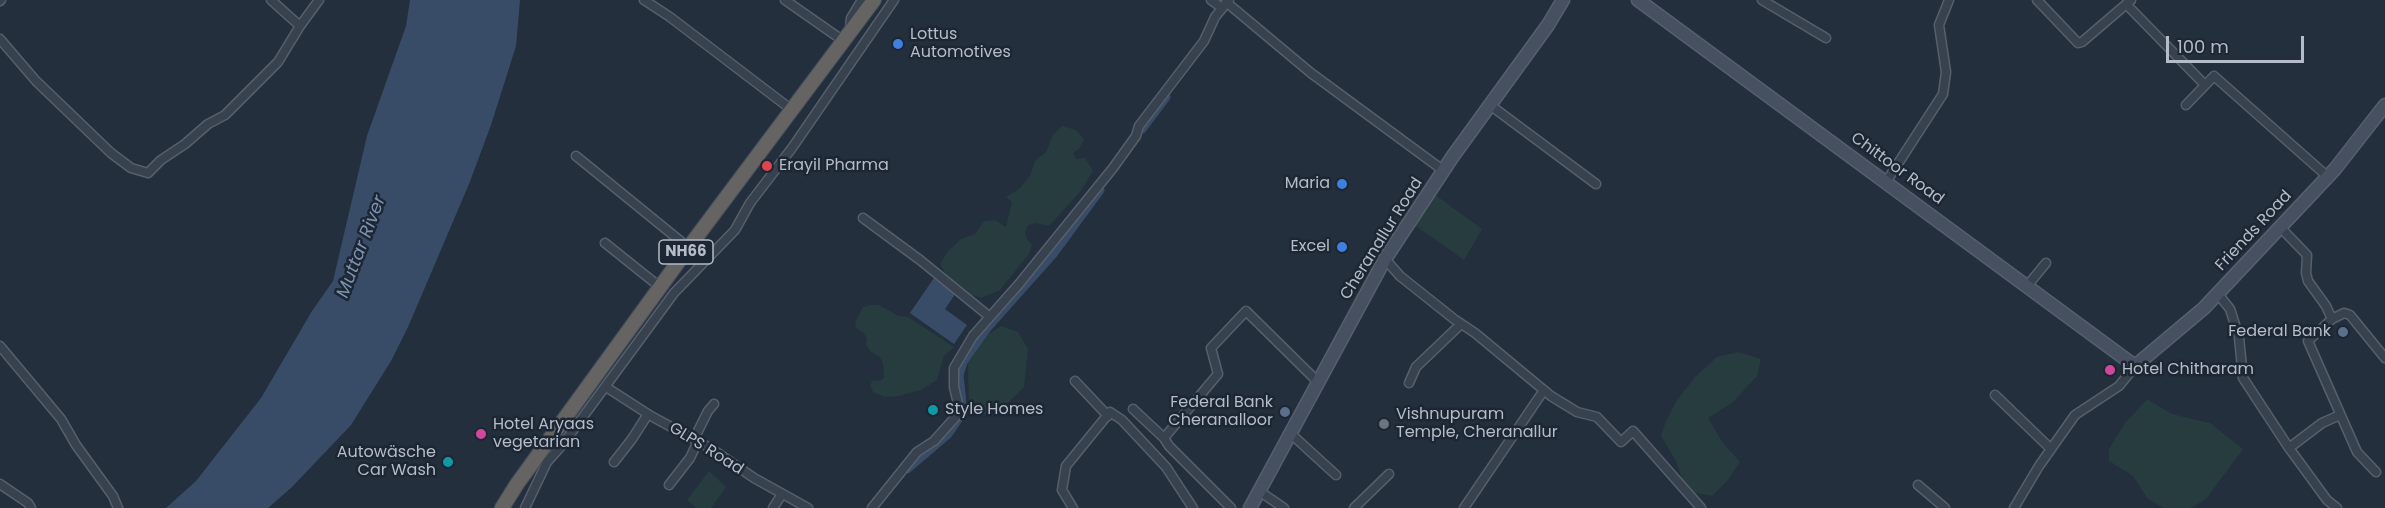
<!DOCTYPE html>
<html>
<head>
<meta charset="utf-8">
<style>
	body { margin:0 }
	#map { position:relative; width:2385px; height:508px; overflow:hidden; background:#242f3e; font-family:Poppins,sans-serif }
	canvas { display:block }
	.scale { position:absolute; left:2166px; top:36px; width:138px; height:27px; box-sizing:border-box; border:3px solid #b4bcc9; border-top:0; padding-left:8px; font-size:18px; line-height:21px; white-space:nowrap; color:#b4bcc9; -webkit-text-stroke:4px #1d2633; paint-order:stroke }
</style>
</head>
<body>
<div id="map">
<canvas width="2385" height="508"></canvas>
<div class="scale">100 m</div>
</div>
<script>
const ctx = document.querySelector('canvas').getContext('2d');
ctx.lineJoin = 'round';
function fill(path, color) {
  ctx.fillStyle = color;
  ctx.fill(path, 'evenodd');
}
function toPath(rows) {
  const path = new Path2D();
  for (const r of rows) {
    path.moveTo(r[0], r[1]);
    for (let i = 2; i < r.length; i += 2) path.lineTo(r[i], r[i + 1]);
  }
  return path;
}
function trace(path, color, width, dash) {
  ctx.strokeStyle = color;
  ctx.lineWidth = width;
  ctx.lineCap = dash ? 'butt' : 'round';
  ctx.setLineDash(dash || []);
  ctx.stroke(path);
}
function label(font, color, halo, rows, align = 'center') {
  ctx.font = font + ' Poppins,sans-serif';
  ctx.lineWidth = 5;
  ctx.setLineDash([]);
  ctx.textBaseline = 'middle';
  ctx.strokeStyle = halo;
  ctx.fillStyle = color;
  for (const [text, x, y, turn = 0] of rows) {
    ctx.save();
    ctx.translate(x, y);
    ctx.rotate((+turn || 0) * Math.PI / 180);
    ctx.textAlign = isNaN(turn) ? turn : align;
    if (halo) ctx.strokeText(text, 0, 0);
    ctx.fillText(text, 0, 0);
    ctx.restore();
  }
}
fill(toPath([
	[1062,126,1076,130,1084,139,1079,149,1073,153,1076,159,1085,158,1093,171,1080,192,1049,226,1037,223,1028,225,1025,233,1027,239,1032,245,1029,254,1000,290,982,298,967,294,947,276,940,264,948,251,961,239,975,234,984,221,995,220,1006,227,1012,202,1006,197,1020,188,1030,176,1035,161,1046,152,1053,135],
	[1434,194,1482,229,1464,260,1416,226],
	[870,305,878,305,899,316,908,317,954,347,944,356,937,380,921,390,899,396,885,397,873,392,870,385,873,380,879,381,884,378,883,363,880,357,870,351,866,344,867,339,864,333,856,328,855,322,863,307],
	[1001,326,1018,332,1028,349,1024,387,1009,402,991,413,979,416,969,413,968,363,982,338],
	[1738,352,1761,359,1757,376,1732,403,1708,418,1723,443,1740,462,1727,481,1712,496,1686,491,1676,461,1661,436,1666,421,1677,400,1695,377,1717,357],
	[2147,399,2172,414,2210,423,2243,449,2206,499,2191,508,2164,508,2148,499,2133,476,2109,461,2109,449,2125,423],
	[709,471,726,487,711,508,696,508,687,500]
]), '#263c3f');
fill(toPath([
	[410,0,520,0,516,46,491,125,469,184,408,327,391,361,351,425,292,487,268,508,166,508,196,481,261,398,312,311,333,281,367,136,406,26],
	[936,275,958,290,945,309,967,325,954,344,910,313]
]), '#394c67');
trace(toPath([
	[1142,129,1166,97],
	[907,469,948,434,963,412,959,375,963,362,987,328,1053,254,1100,190]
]), '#394c67', 9);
const minor = toPath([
	[271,0,300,26],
	[644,0,670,17,792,110],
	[785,0,845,42],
	[1211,0,1222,8],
	[1762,0,1826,38],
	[2037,0,2078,43,2082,42,2131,0],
	[0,1,1,0],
	[1226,2,1311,73,1444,171],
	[2126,4,2205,85],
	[850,30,851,18,862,0],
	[0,39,36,81,111,153,131,168,148,173,161,160,185,144,208,124,225,115,278,62,300,26,319,0],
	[1490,105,1596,184],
	[2186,105,2214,76,2328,177],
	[576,156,689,248],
	[1886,182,1943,94,1946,72,1939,25,1949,0],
	[863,218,920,260,990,317],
	[2280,227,2307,255,2306,273,2308,281,2326,306,2332,319,2344,313,2350,315,2385,358],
	[605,243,660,287],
	[1385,259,1400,276,1454,319,1475,333,1551,396,1577,412,1597,417,1621,442,1633,431,1701,508],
	[2027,286,2046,263],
	[2218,294,2230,309,2239,337,2243,378,2289,448],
	[2332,319,2308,341,2357,452,2376,472],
	[0,346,61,419,76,445,113,496,118,508],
	[1075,381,1108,416],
	[1409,383,1416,367,1461,324],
	[606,387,651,416,712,449,754,478,808,508],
	[1995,395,2051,449],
	[1133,409,1164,438],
	[1290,433,1336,475],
	[694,439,708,411,714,404],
	[614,462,632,439,648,414],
	[0,484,28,503,31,508],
	[669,485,690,458,698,441],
	[1918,485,1945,508],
	[1259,491,1284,508],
	[525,508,547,462,563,444,674,293,735,230,750,203,792,148,894,0],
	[773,508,782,494],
	[872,508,917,452,934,441,960,412,954,387,954,368,973,336,1019,284,1113,168,1136,136,1139,126,1204,41,1215,17,1229,0],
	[1073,508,1062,490,1066,466,1110,412,1122,420,1166,467,1193,508],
	[1231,508,1169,446,1164,438,1218,374,1211,348,1246,311,1317,381],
	[1354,508,1389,474],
	[1464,508,1544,390],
	[2014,508,2039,466,2075,415,2119,386,2135,366],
	[2337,508,2327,500,2289,448,2322,423,2340,415]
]);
const secondary = toPath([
	[1638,0,2135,366,2204,308,2335,169,2385,105],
	[1250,508,1385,259,1453,156,1548,25,1563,0]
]);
const trunk = toPath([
	[502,508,517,484,695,239,874,0]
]);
trace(minor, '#565f6c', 11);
trace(secondary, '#565f6c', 15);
trace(trunk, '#434c59', 16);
trace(minor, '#38414e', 8);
trace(secondary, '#465061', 12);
trace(trunk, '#656462', 14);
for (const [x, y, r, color] of [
	[898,44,6,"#3f7fe0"],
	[767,166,6,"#e0444e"],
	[1342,184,6,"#3f7fe0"],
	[1342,247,6,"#3f7fe0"],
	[2343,332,6,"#5c6f8a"],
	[2110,370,6,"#d1479c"],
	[933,410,6,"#0f9aa8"],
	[1285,412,6,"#5c6f8a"],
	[1384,424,6,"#6b7280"],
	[481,434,6,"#d1479c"],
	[448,462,6,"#0f9aa8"]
]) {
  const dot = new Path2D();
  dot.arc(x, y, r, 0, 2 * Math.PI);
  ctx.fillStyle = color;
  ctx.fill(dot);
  trace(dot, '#1d2633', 2);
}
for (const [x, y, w] of [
	[686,252,54]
]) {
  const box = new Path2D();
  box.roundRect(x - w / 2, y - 12, w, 24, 4.5);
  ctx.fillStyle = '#1d2633';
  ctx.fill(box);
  trace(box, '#b4bcc9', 1.5);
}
label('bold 15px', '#b4bcc9', null, [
	["NH66",686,252]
]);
label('16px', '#b4bcc9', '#1d2633', [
	["Lottus",910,35],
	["Automotives",910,53],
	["Erayil Pharma",779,166],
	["Maria",1330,184,"right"],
	["Excel",1330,247,"right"],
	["Federal Bank",2331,332,"right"],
	["Hotel Chitharam",2122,370],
	["Federal Bank",1273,403,"right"],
	["Cheranalloor",1273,421,"right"],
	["Style Homes",945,410],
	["Vishnupuram",1396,415],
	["Temple, Cheranallur",1396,433],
	["Hotel Aryaas",493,425],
	["vegetarian",493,443],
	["Autowäsche",436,453,"right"],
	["Car Wash",436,471,"right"]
], 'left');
label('16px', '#b4bcc9', '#1d2633', [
	["Chittoor Road",1897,169,36],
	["Friends Road",2254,231,-47],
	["Cheranallur Road",1382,239,-58],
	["GLPS Road",706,449,32]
]);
label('italic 18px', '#7c92b1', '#1d2633', [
	["Muttar River",362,247,-69]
]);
</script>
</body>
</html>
